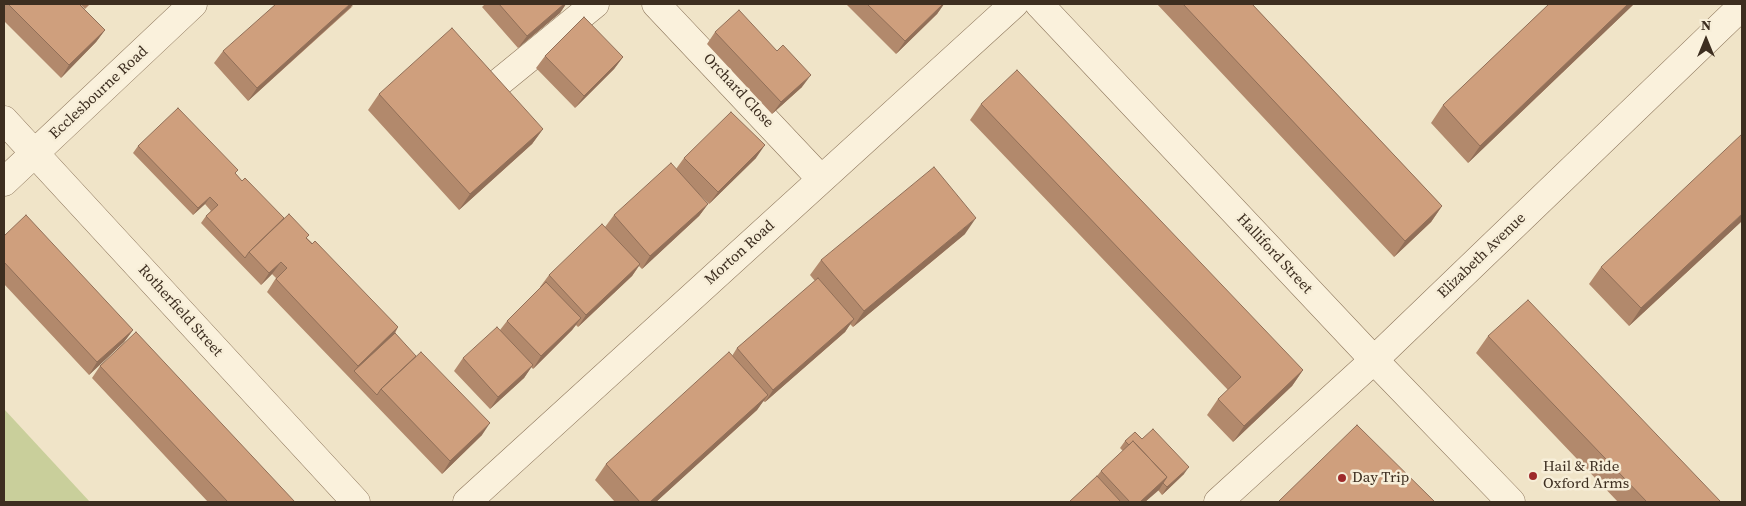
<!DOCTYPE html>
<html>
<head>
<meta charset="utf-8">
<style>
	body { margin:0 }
	#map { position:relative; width:1746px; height:506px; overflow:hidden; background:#f0e4c8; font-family:"Source Serif 4",serif }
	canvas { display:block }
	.frame { position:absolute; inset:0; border:5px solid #3d2e20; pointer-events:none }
	.north { position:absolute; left:1681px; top:15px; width:50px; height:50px; -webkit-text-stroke:4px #f7eed8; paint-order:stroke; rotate:0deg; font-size:14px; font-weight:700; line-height:20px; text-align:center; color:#3d2e20 }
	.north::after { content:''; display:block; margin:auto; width:18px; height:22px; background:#3d2e20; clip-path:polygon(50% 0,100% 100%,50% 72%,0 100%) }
</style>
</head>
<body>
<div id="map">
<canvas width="1746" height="506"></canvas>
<div class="frame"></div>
<div class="north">N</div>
</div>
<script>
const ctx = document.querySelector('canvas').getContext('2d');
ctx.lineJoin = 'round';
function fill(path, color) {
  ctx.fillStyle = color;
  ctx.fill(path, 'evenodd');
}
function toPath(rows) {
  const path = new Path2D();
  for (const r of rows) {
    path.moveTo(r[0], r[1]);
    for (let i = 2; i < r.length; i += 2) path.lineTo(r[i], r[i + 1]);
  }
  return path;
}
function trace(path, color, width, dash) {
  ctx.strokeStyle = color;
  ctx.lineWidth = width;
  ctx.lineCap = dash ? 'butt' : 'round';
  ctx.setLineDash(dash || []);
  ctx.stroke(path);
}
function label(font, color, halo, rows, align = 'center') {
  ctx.font = font + ' "Source Serif 4",serif';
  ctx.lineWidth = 5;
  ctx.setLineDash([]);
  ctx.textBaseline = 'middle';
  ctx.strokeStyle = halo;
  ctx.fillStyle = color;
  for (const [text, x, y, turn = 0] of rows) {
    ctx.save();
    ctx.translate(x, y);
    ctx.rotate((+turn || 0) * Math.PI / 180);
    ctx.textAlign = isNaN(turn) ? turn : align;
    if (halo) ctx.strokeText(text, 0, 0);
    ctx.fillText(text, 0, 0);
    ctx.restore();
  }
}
fill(toPath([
	[4,409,90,502,4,502]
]), '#c9cf9b');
const street = toPath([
	[656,4,821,179],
	[1039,4,1374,360,1511,502],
	[497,84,595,4],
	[4,120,356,502],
	[4,182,193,4],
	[467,502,1014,4],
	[1218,502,1374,360,1742,6]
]);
trace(street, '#8d765c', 29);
trace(street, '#faf1dc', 28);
fill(toPath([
	[4,4,79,4,105,30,96,42,61,78,4,21],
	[80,4,90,4,85,9],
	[485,4,566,4,560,13,518,48,482,7],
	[846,4,944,4,937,14,896,54],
	[1157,4,1252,4,1442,206,1431,222,1394,257],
	[1549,4,1634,4,1468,163,1431,123,1443,105],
	[353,6,248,101,214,63,223,51],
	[715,32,802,87,772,114,707,44],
	[545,56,623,57,614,69,575,108,536,68],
	[379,94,543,129,532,144,459,210,368,110],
	[981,104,1303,370,1292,386,1233,442,1207,415,1218,399,1228,390,970,120],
	[138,146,236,174,242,181,307,238,398,327,395,333,482,435,442,474,267,292,276,278,272,274,261,285,201,223,206,216,211,211,205,204,193,215,133,153],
	[684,158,756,158,709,204,696,191,708,204,699,216,642,269,639,266,632,276,578,327,576,325,572,330,533,369,531,367,524,378,490,409,454,371,463,358,500,330,507,321,540,288,540,287,549,275,605,227,614,215,676,169],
	[1742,221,1629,326,1589,284,1601,267],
	[965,234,853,327,850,324,845,332,765,402,763,401,757,410,656,502,615,502,595,480,606,464,732,356,737,348,815,281,810,275,821,260],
	[4,236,133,330,124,342,89,375,4,284],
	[1488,336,1721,502,1618,502,1476,353],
	[100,366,295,502,208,502,92,378],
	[1142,439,1184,474,1162,495,1158,490,1145,502,1069,502,1097,476,1101,471,1123,451,1120,448,1125,441]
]), '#b2896c');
fill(toPath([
	[350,4,354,4,248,101,257,88],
	[564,4,566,4,560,13,518,48,527,36],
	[943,4,944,4,937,14,896,54,905,41],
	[1628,4,1634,4,1468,163,1480,146],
	[105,30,96,42,61,78,69,65],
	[623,57,614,69,575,108,584,96],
	[811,75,802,87,772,114,781,102],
	[543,129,532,144,459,210,470,194],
	[765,145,756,158,709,204,718,192],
	[210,197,205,204,193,215,198,208],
	[708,204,699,216,642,269,650,256],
	[1442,206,1431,222,1394,257,1405,241],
	[1742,214,1742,221,1629,326,1641,308],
	[976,218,965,234,853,327,864,311],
	[281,262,272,274,261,285,269,273],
	[640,264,632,276,578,327,586,315],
	[581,318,572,330,533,369,541,356],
	[854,319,845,332,765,402,773,390],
	[398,327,390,340,354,371,358,366],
	[133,330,124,342,89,375,97,362],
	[533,365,524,378,490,409,498,397],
	[1303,370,1292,386,1233,442,1244,426],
	[768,395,757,410,656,502,650,502],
	[490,423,482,435,442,474,450,461],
	[1189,467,1184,474,1162,495,1167,487],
	[1167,477,1159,490,1145,502,1140,502]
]), '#916f58');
const building = toPath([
	[8,4,79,4,105,30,69,65,8,4],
	[276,4,350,4,257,88,223,51,276,4],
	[499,4,564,4,527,36,499,4],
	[867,4,943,4,905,41,867,4],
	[1183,4,1252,4,1442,206,1405,241,1183,4],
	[1549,4,1628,4,1480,146,1443,105,1549,4],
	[739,10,777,51,783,45,811,75,781,102,715,32,739,10],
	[584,17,623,57,584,96,545,56,584,17],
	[452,28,543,129,470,194,379,94,452,28],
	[1017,70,1303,370,1244,426,1218,399,1241,377,981,104,1017,70],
	[178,108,238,170,235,173,242,181,245,178,284,218,249,252,245,258,206,216,218,205,210,197,198,208,138,146,178,108],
	[731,112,765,145,718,192,684,158,731,112],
	[1742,134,1742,214,1641,308,1601,267,1742,134],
	[671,163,708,204,650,256,614,215,671,163],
	[934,167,976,218,864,311,821,260,934,167],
	[289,214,309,235,306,238,312,244,315,241,398,327,358,366,276,279,287,268,281,262,269,273,249,252,289,214],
	[26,215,133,330,97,362,4,262,4,236,26,215],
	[602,224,640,264,586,315,549,275,602,224],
	[818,278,854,319,773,390,737,348,818,278],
	[546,282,581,318,541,356,507,321,546,282],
	[1528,300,1721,502,1647,502,1488,336,1528,300],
	[497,327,533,365,498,397,463,358,497,327],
	[136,332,295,502,228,502,100,366,136,332],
	[395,333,416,356,381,389,377,395,354,371,395,333],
	[421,352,490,423,450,461,381,389,421,352],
	[729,352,768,395,650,502,640,502,606,464,729,352],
	[1357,425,1435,502,1278,502,1357,425],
	[1153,429,1189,467,1167,487,1163,483,1167,477,1133,441,1129,445,1125,441,1135,432,1142,439,1153,429],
	[1133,441,1167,477,1140,502,1130,502,1101,471,1133,441],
	[1097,476,1121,502,1069,502,1097,476]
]);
fill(building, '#cf9f7d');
trace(building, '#916f58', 1);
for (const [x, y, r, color] of [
	[1533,476,5,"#9e2a2b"],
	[1342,478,5,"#9e2a2b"]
]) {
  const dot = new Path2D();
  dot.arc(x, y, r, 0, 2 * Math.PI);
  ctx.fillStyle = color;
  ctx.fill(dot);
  trace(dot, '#f7eed8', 2);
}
label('15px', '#3d2e20', '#f7eed8', [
	["Orchard Close",738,91,47],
	["Ecclesbourne Road",99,93,-43],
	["Morton Road",740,253,-42],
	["Halliford Street",1274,254,47],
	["Elizabeth Avenue",1482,256,-44],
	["Rotherfield Street",180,311,48]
]);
label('15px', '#3d2e20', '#f7eed8', [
	["Hail & Ride",1543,467],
	["Oxford Arms",1543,484],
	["Day Trip",1352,478]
], 'left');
</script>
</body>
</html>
